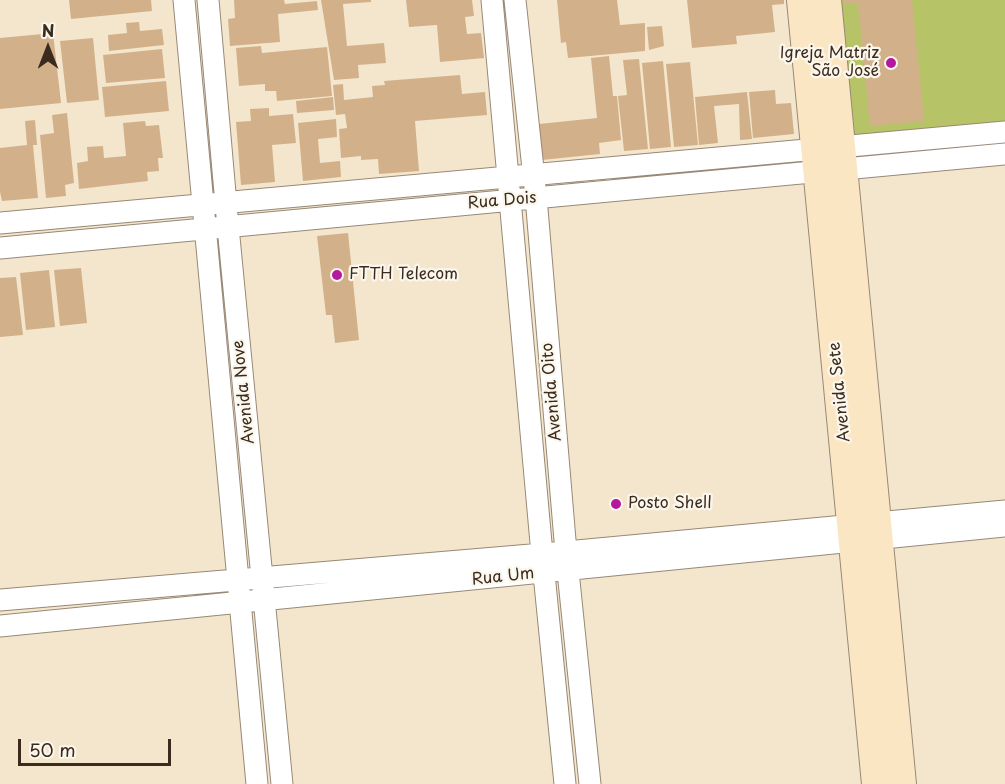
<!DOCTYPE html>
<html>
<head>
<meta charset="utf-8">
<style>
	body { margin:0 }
	#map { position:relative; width:1005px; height:784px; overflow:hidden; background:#f4e6cd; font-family:"Playpen Sans",sans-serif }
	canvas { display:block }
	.north { position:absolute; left:18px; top:18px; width:60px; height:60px; -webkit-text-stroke:4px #fbf7ec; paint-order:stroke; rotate:0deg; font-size:16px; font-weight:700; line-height:24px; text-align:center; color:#3b2a1e }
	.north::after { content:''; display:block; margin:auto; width:21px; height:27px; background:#3b2a1e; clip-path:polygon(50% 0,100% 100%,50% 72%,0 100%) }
	.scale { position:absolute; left:18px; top:739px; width:153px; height:27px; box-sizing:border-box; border:3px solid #3b2a1e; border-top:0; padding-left:8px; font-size:18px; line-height:21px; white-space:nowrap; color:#3b2a1e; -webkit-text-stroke:4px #fbf7ec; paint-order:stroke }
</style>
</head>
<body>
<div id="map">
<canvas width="1005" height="784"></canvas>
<div class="north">N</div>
<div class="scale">50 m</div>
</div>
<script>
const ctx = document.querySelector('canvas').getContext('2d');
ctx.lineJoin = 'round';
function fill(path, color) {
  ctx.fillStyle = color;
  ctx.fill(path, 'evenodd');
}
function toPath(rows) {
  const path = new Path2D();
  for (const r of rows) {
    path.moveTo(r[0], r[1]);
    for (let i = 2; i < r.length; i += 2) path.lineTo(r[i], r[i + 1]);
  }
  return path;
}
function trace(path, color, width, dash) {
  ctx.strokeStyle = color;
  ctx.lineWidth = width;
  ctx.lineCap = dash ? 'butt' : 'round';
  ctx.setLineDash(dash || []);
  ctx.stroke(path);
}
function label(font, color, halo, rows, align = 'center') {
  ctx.font = font + ' "Playpen Sans",sans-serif';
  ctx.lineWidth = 4.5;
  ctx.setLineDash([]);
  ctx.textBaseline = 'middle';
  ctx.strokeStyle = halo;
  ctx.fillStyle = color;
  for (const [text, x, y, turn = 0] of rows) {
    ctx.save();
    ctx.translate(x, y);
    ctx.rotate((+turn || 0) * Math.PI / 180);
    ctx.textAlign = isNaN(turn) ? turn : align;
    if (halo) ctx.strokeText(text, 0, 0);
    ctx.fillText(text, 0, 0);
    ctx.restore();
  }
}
fill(toPath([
	[826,0,1005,0,1005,132,840,148]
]), '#b6c467');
fill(toPath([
	[69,0,151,0,152,11,71,19],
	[234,0,284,0,285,4,317,1,318,10,278,14,280,42,230,46,228,19,235,18],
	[321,0,371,0,371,2,343,4,347,46,384,43,386,63,358,65,359,78,334,80],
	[406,0,472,0,474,16,465,17,467,34,481,33,484,58,440,62,437,25,409,27],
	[557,0,617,0,620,25,645,23,645,51,568,58,566,42,561,43],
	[687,0,784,0,784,4,772,5,775,32,736,36,737,44,692,48],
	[844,0,912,0,924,121,870,126,858,3,844,4],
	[139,22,140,31,162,29,164,45,109,51,108,35,127,33,126,23],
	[662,26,664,46,649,50,647,27],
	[53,33,61,103,0,109,0,38],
	[93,38,99,100,67,103,60,41],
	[261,46,262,53,327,47,332,96,277,101,276,91,265,91,265,84,239,86,236,48],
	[162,49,165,78,106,83,103,55],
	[609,56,613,96,617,96,621,140,599,143,600,154,542,160,539,124,597,118,591,58],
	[639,59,648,149,624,151,618,96,627,95,623,60],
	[663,61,671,147,650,149,642,63],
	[690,62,698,145,674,147,666,64],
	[460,75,462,94,485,92,487,115,415,121,419,171,379,174,378,159,361,160,361,156,341,158,339,129,347,128,345,114,336,115,333,85,343,84,344,100,373,97,372,86,385,85,384,81],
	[166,81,169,111,105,117,102,87],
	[775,90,776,104,791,103,794,134,753,138,749,92],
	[747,92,752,139,740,140,739,104,714,106,718,143,699,145,695,97],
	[333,97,334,110,297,113,296,101],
	[269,108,269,116,293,114,296,143,272,145,275,182,241,185,236,122,251,121,250,109],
	[67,113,74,183,65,185,66,196,46,198,40,135,54,133,52,115],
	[336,119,337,137,318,139,320,163,340,161,341,177,303,181,298,123],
	[35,120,37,145,33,145,38,198,2,201,0,192,0,148,27,145,25,121],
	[145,121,146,126,159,125,163,158,158,158,159,171,147,172,148,181,79,189,77,163,88,161,87,147,103,146,104,158,126,156,123,123],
	[348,233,359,340,335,343,332,315,326,315,317,236],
	[81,268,87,323,60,326,54,270],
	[49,270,55,327,26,330,20,273],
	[16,277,23,335,0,337,0,278]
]), '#d2b18a');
const street = toPath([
	[184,0,257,784],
	[208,0,228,227,282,784],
	[492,0,542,554,565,784],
	[515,0,536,197,566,552,590,784],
	[0,223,1005,132],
	[0,248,1005,154],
	[0,600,566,552,1005,511],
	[0,626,1005,526]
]);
const secondary = toPath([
	[802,0,877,784],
	[826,0,901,784]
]);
trace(street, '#988876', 23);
trace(secondary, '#988876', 32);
trace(street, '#fff', 21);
trace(secondary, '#fbe6c4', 30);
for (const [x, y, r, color] of [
	[891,63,6,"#b5179e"],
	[337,275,6,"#b5179e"],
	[616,504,6,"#b5179e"]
]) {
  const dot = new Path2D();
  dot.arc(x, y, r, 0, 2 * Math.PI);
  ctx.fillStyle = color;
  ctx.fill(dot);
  trace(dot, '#fbf7ec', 2);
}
label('16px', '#3b2a1e', '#fbf7ec', [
	["Igreja Matriz",879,54,"right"],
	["São José",879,72,"right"],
	["FTTH Telecom",349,275],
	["Posto Shell",628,504]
], 'left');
label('16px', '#3b2a1e', '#fbf7ec', [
	["Rua Dois",502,201,-5],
	["Avenida Nove",244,392,-96],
	["Avenida Oito",552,392,-95],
	["Avenida Sete",840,392,-96],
	["Rua Um",503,577,-6]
]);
</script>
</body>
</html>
